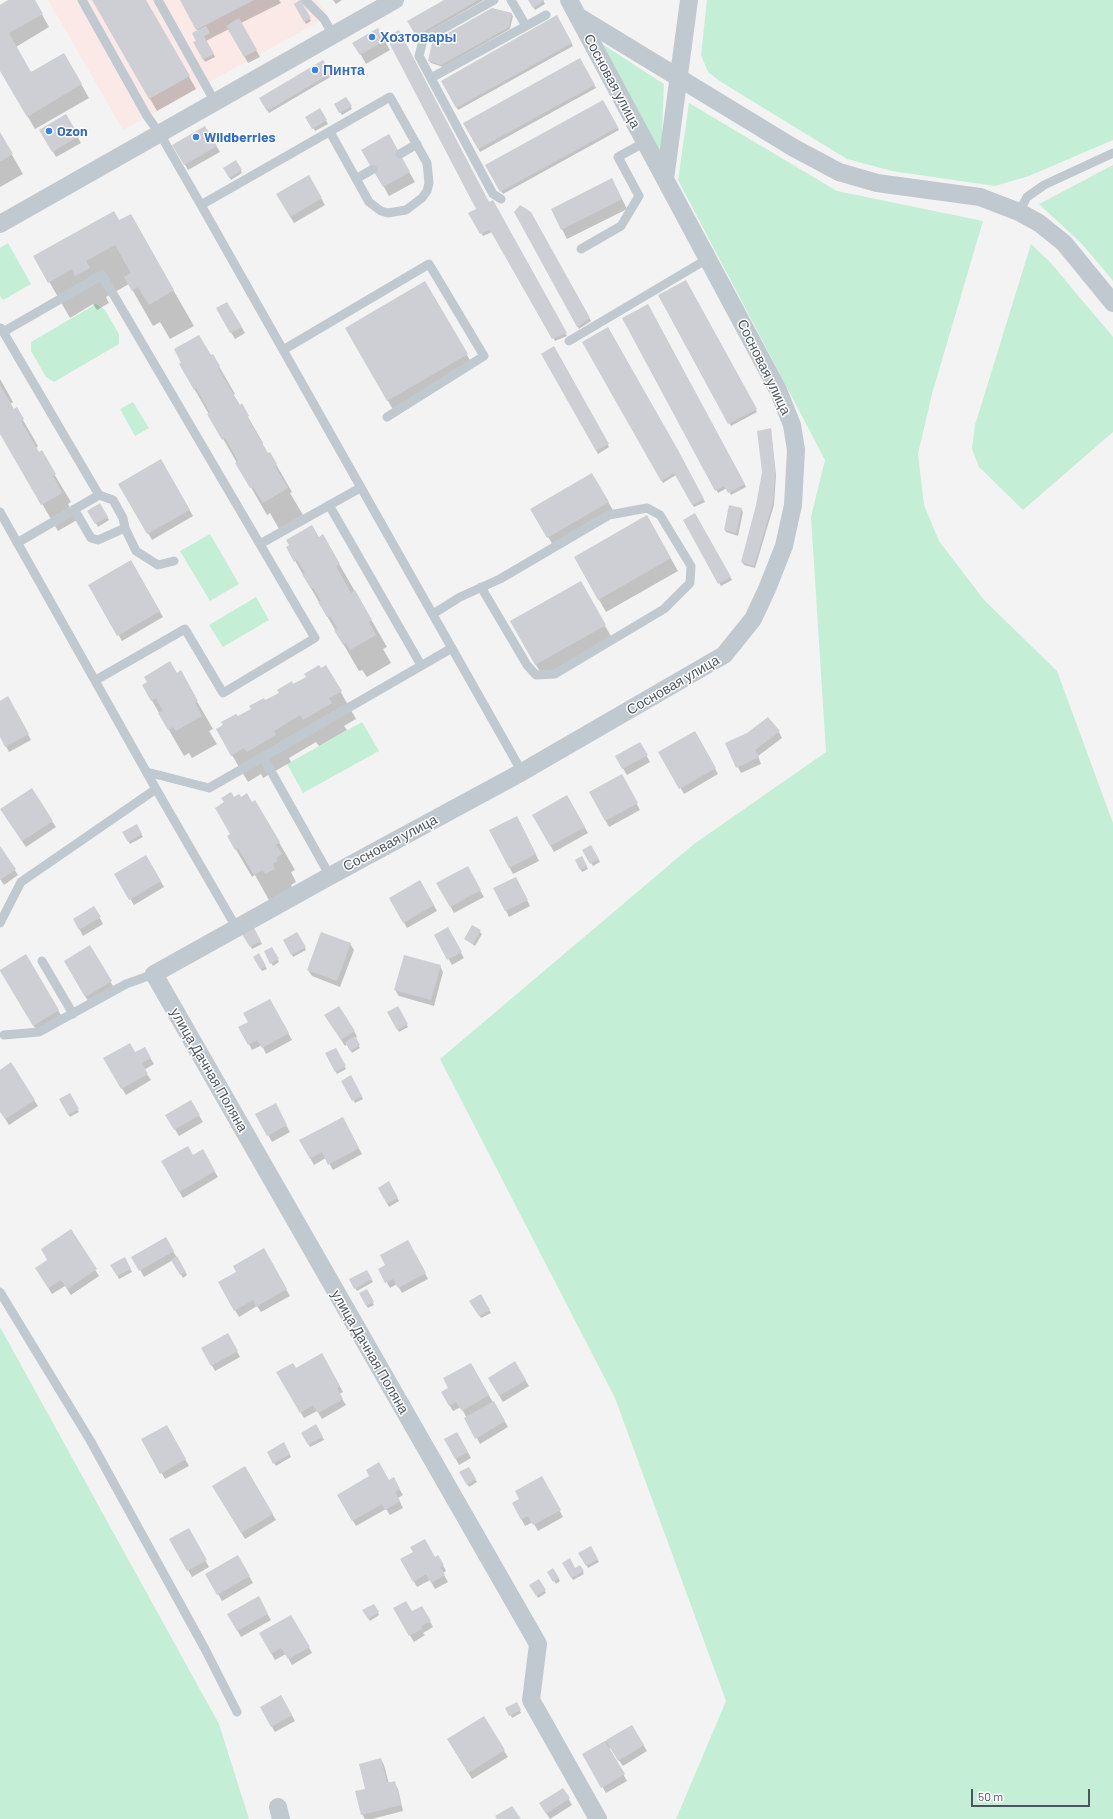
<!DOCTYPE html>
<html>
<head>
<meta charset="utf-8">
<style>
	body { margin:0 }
	#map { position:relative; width:1113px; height:1819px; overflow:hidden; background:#f4f3f3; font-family:Barlow,sans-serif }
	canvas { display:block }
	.scale { position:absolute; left:971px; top:1789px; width:119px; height:18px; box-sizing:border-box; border:2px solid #4b555f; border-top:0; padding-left:5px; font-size:12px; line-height:14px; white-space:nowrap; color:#4b555f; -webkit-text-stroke:3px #fff; paint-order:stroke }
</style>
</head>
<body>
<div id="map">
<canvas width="1113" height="1819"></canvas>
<div class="scale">50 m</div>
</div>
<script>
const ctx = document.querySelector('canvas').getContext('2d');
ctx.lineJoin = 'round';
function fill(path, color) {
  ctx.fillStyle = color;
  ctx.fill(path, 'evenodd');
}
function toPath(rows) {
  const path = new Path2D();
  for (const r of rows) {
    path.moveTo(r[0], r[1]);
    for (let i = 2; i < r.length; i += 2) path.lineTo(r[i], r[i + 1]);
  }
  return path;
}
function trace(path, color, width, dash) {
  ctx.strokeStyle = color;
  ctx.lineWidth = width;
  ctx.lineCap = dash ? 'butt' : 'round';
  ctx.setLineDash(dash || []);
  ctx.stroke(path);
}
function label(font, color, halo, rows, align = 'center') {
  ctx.font = font + ' Barlow,sans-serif';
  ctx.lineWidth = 3;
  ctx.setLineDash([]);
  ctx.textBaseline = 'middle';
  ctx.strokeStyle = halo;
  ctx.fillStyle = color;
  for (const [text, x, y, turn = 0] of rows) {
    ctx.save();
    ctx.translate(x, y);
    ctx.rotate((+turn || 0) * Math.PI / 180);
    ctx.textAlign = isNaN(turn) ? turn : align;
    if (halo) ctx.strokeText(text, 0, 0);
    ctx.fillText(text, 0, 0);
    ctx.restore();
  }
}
fill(toPath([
	[48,0,316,0,329,16,123,130]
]), '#fae9e7');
fill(toPath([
	[707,0,1113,0,1113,140,1029,176,995,186,892,171,847,159,721,82,708,72,701,55],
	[599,42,664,84,661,159],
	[689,103,837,191,983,221,932,394,918,454,924,505,939,541,984,600,1057,671,1113,823,1113,1819,676,1819,726,1701,615,1398,440,1059,694,844,826,752,811,517,825,460,678,180],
	[1113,165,1113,281,1082,244,1039,204],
	[8,243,31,284,3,300,0,296,0,248],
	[1031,244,1050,262,1113,337,1113,432,1023,510,979,467,972,449,975,425],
	[96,304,105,310,119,334,119,344,54,382,46,377,31,351,31,342],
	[133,402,149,428,135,436,120,409],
	[210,534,239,584,210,601,180,551],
	[256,597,269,620,223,647,209,625],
	[362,722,379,751,303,793,287,764],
	[0,1327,219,1724,249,1819,0,1819]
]), '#c5eed6');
fill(toPath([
	[10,0,34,0,49,27,16,47,31,73,64,54,89,98,35,129,0,69,0,6],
	[93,0,145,0,196,89,157,111],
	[181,0,279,0,281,3,241,23,260,57,248,63,229,29,206,41,215,57,205,62,195,43,197,41,198,31],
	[333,0,342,0,336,4],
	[446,0,484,0,418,38,409,21],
	[529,0,543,0,545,4,535,10],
	[300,2,311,21,306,24,295,4],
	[511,14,513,16,510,29,443,67,431,63,429,60],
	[557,17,573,46,458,110,442,82],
	[378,29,390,50,366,64,354,43],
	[580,59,596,88,480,152,464,123],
	[323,61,332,76,269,113,260,98],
	[346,98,352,109,342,115,335,104],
	[603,101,619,130,503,194,487,166],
	[320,110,328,124,315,131,307,117],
	[66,116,81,143,56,157,41,130],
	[205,127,220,152,188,170,174,145],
	[0,134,23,174,0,187],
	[388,136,415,182,389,196,363,150],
	[236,162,242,173,231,180,224,168],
	[308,176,325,205,294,223,277,194],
	[617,189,627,209,567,239,562,229],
	[493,201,567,336,555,341,492,232,483,236,470,213],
	[515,212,530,212,591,321,579,329],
	[130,215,194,326,170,339,160,322,153,326,129,284,106,297,109,303,97,310,93,304,70,318,35,257,119,222],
	[686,282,757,412,731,426,659,296],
	[425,283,474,367,395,413,346,328],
	[227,303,245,333,235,339,217,309],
	[648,305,746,487,731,495,727,488,718,493,623,318],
	[608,329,705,502,694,507,676,475,663,483,583,342],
	[554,348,609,447,598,454,542,354],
	[213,356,235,394,233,395,239,406,241,405,263,443,262,444,268,455,270,454,292,492,290,493,303,515,279,529,270,513,267,515,180,364],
	[0,379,13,402,10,404,13,410,16,408,38,446,36,448,39,453,41,452,71,502,68,504,77,520,58,531,0,432],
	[771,429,776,475,774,505,755,568,744,565,742,562,757,506],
	[161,461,193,516,152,540,120,484],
	[592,474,614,512,554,547,532,509],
	[100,505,109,520,98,527,89,511],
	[741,509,743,512,738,536,726,532,725,530],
	[695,514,732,580,721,586,684,521],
	[647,517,678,571,606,612,575,558],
	[323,536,387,647,383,649,391,663,367,677,362,670,359,671,287,547],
	[131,562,163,617,122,641,90,585],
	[580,582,612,638,543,677,511,621],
	[326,666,356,719,344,726,347,730,319,746,316,742,289,758,291,762,263,778,261,774,248,782,217,730],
	[180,672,213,729,209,731,217,744,192,758,189,753,184,756,143,685],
	[8,698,31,740,9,752,0,735,0,702],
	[779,732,782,738,758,756,761,764,741,773,726,744],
	[695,733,718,774,684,794,660,752],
	[640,744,650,762,627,775,616,757],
	[621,775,640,810,609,827,590,792],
	[567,797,588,833,554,852,534,816],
	[233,798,240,798,251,803,255,801,295,870,291,872,296,882,291,885,293,889,270,902,255,875,252,877,228,836,231,834],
	[5,816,52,821,56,827,26,847],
	[520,823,539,861,513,874,490,831],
	[136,826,143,837,130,844,124,833],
	[591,846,600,862,593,866,584,851],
	[0,848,18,875,4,885,0,879],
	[146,856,164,887,134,905,115,874],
	[582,857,588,869,582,872,576,860],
	[467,868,484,897,454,913,438,884],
	[420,881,437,911,407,928,390,898],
	[519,884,530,906,509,917,495,888],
	[94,907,103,924,83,936,74,919],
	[473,926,482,934,475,946,465,939],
	[252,928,262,944,252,949,243,933],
	[447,928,464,958,452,965,435,935],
	[297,933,306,950,293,957,284,940],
	[350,944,354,950,340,987,312,976,308,970],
	[90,947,116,991,91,1006,65,962],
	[272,948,279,962,273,966,265,952],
	[259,955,267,969,262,971,254,957],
	[25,956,64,1020,39,1035,1,970],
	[440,966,443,972,434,1006,399,996,395,990],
	[270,1000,292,1040,266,1054,262,1045,252,1050,240,1027,249,1022],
	[398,1007,408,1027,399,1032,389,1012],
	[329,1021,354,1031,357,1037,355,1039,360,1048,352,1053,347,1044,345,1046],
	[144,1048,154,1064,144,1070,151,1080,126,1095,105,1059,135,1054],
	[335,1049,346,1069,337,1074,326,1054],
	[0,1071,34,1100,38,1106,9,1125,0,1111],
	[351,1077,363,1099,355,1103,343,1081],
	[69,1094,79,1112,70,1117,60,1100],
	[191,1102,203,1122,179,1136,167,1116],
	[275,1105,290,1132,272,1142,257,1115],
	[342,1118,362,1154,333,1170,326,1158,314,1165,301,1141],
	[202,1151,218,1177,183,1198,162,1162,193,1156],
	[389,1183,399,1201,389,1207,379,1188],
	[71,1231,99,1276,71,1295,65,1286,52,1294,40,1274],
	[166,1239,187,1275,183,1278,173,1260,144,1277,133,1257],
	[408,1241,428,1279,402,1293,397,1284,390,1288,379,1269,387,1265],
	[264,1250,290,1296,261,1312,257,1306,239,1317,219,1283,238,1272],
	[124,1258,132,1272,119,1279,112,1265],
	[366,1271,373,1282,357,1291,350,1280],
	[366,1290,374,1305,368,1308,360,1294],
	[480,1296,491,1313,481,1318,471,1301],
	[227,1334,240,1357,215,1371,203,1349],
	[322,1354,343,1392,339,1394,346,1405,322,1419,317,1411,304,1418,278,1373,295,1369],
	[515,1363,529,1386,503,1402,489,1378],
	[470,1364,508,1427,480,1444,461,1407,453,1411,445,1398,450,1388],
	[167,1426,189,1466,165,1479,143,1440],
	[316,1426,324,1440,310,1447,302,1433],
	[457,1433,471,1458,459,1465,445,1439],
	[284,1444,291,1457,276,1466,268,1453],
	[244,1468,276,1520,245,1539,214,1486],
	[468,1468,477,1482,469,1487,461,1472],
	[542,1478,563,1517,538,1531,533,1522,525,1526,513,1503,520,1499],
	[393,1479,403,1495,398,1498,403,1508,390,1515,386,1509,356,1526,338,1495,388,1481],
	[188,1529,209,1567,192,1577,171,1539],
	[590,1547,599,1562,588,1568,580,1553],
	[438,1556,446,1571,443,1573,448,1582,435,1589,430,1580,417,1587,401,1559,434,1558],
	[238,1557,253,1583,222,1601,207,1575],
	[563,1563,575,1569,580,1566,584,1574,573,1580],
	[553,1569,560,1581,556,1584,549,1572],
	[539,1580,546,1593,538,1598,531,1585],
	[258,1598,271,1620,241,1637,228,1614],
	[373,1605,379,1615,370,1621,364,1611],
	[422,1607,433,1627,423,1633,425,1635,414,1642,394,1609,412,1613],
	[291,1616,312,1653,292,1665,286,1654,275,1660,260,1633],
	[281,1696,295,1721,275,1732,261,1708],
	[516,1703,521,1713,512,1718,507,1708],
	[483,1718,508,1757,472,1779,448,1739],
	[632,1726,647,1751,623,1766,610,1748,609,1749,627,1781,606,1793,583,1754],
	[381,1759,384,1765,389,1784,394,1783,398,1789,403,1811,372,1819,365,1819,362,1814,366,1790],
	[563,1789,572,1805,550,1819,540,1804]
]), '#0003');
fill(toPath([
	[8,0,35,0,43,14,9,33,31,72,64,53,82,84,27,117,0,71,0,5],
	[92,0,146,0,190,76,149,99],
	[180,0,254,0,196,30],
	[300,0,311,18,304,22,294,4],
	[444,0,478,0,416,36,407,21],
	[528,0,544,0,544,1,533,8],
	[492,8,512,13,509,27,441,65,428,61,432,42],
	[557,15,572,43,456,108,441,81],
	[239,18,257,50,244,57,226,26],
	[206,26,210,33,204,36,214,54,203,60,193,42,196,41,192,33],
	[378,28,386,40,360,55,352,43],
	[399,30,489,202,493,200,567,333,552,339,490,230,480,234,468,213,476,209,386,37],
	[580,58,595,85,478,149,463,123],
	[323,60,331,73,267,111,259,98],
	[346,97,352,106,339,113,334,104],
	[603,100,618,127,500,192,485,165],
	[320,108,327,120,312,129,305,117],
	[66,114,79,136,52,152,39,130],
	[205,126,217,146,184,165,172,145],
	[0,132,13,154,0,162],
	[389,134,410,172,383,187,361,150],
	[236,160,242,170,229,178,223,168],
	[309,175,322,198,290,217,276,194],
	[612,178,622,199,561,230,551,209],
	[520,205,531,212,590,318,577,327,514,212],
	[114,211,119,220,131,214,174,290,149,305,138,287,132,291,124,277,131,273,115,245,86,261,90,268,75,276,72,269,48,283,33,256],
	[686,280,757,409,728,424,658,295],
	[425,281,468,354,387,401,345,328],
	[227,302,242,327,230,333,216,308],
	[648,304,745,484,728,493,724,486,715,491,622,318],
	[608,327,678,450,704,499,692,505,674,473,661,481,582,342],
	[199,335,211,355,213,354,220,366,218,368,240,405,242,403,249,416,247,417,268,453,270,452,277,464,275,466,288,488,263,503,253,487,250,488,235,463,238,461,225,438,222,440,207,414,210,413,196,388,194,390,179,364,181,363,174,349],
	[554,346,609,444,596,451,541,354],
	[0,385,14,409,17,407,24,419,21,421,39,452,42,450,56,474,53,476,62,493,41,505,0,434],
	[771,428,775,471,773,502,754,566,741,562,756,505,762,472,757,431],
	[161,459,190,510,147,534,118,484],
	[592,473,609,502,547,538,530,509],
	[100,503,108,517,95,524,87,511],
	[729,505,742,508,736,533,724,530],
	[695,513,731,577,718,584,683,520],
	[647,515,671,558,598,600,574,557],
	[312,525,319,537,323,534,340,564,336,566,351,593,355,590,372,620,369,622,376,635,350,650,346,643,343,645,334,630,337,628,330,616,327,617,318,602,321,601,313,588,311,589,302,574,305,573,297,560,294,562,286,547,289,545,286,540],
	[131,560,160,611,117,636,88,585],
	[581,581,606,625,535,665,510,621],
	[170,661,177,673,181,670,198,701,195,703,202,716,176,731,173,727,168,730,158,713,163,711,156,698,151,701,142,685,147,682,144,677],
	[319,665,321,668,326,665,342,691,329,698,332,703,303,720,300,715,274,731,276,735,247,752,244,748,231,756,216,729,223,725,221,722,236,714,238,716,251,709,249,706,264,698,265,700,279,693,277,690,292,681,293,684,306,677,304,674],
	[8,696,29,734,5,747,0,737,0,701],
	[768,717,780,731,755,750,759,757,736,768,725,743,747,733],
	[695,731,716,768,679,789,658,752],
	[640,742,648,755,622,769,615,756],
	[622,774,638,803,605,821,589,792],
	[32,788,53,821,22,841,0,809],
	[231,792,234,797,239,794,241,797,247,793,252,802,255,800,280,842,276,845,282,854,276,858,278,861,273,864,275,869,265,874,263,870,254,875,238,848,235,850,227,836,230,834,215,808,224,802,221,798],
	[567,795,585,827,550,846,532,815],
	[517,816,536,854,509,868,489,830],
	[137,824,142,834,128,842,122,832],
	[591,845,599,859,590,864,582,850],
	[0,846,16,869,0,880],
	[146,855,161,881,129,900,114,874],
	[582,856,587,866,580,870,575,860],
	[468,866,481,890,450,907,436,883],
	[516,877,528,900,505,911,493,888],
	[420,880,434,905,403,923,389,898],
	[94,906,101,917,79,930,73,919],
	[472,925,481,930,473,944,464,939],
	[253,926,261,941,250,947,241,933],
	[448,927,462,952,447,960,434,935],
	[297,932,306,947,291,955,283,940],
	[321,932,351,943,337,981,307,970],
	[90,945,112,981,85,997,64,961],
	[272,947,279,959,270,964,264,951],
	[259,953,266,966,260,969,253,957],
	[26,954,59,1010,33,1026,0,971,0,970],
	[404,955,441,965,431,1000,394,990],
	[270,999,289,1033,262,1048,257,1040,248,1045,238,1027,248,1022,243,1013],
	[339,1006,355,1031,341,1040,324,1015],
	[398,1006,408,1024,397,1030,387,1012],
	[355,1036,360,1045,350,1051,345,1042],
	[130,1043,135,1052,145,1047,151,1058,142,1063,148,1074,121,1089,103,1058],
	[336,1048,346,1066,335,1072,325,1053],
	[11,1062,35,1100,5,1119,0,1112,0,1070],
	[351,1075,362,1096,352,1101,341,1081],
	[70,1093,79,1109,68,1115,59,1099],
	[191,1100,200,1115,174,1130,165,1115],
	[276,1103,287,1125,267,1136,255,1114],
	[343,1117,359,1148,328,1165,322,1152,310,1159,299,1140],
	[188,1146,193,1155,203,1149,215,1171,179,1192,161,1161],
	[389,1181,398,1198,387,1204,378,1188],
	[71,1229,97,1269,67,1289,61,1280,48,1288,35,1268,47,1260,41,1249],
	[166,1237,174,1251,139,1271,131,1257],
	[408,1240,426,1273,398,1288,393,1279,385,1283,378,1269,385,1265,380,1255],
	[264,1248,287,1289,256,1307,253,1300,234,1311,218,1282,236,1272,233,1266],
	[177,1256,186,1272,180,1275,171,1260],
	[125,1257,131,1269,117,1276,110,1265],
	[367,1270,372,1279,354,1289,349,1279],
	[367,1289,374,1302,366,1306,359,1293],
	[481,1294,490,1310,479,1316,469,1301],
	[228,1333,238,1351,211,1366,201,1348],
	[322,1353,340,1386,337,1388,343,1399,318,1413,313,1405,300,1413,276,1372,293,1363,296,1368],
	[515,1361,526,1380,499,1396,488,1378],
	[471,1363,489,1395,462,1411,456,1402,449,1406,441,1392,448,1388,443,1378],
	[494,1401,505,1421,475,1439,464,1418],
	[316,1424,323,1437,308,1445,301,1433],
	[167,1425,186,1459,160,1474,141,1439],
	[457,1432,468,1452,455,1459,444,1439],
	[284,1442,290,1454,273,1464,267,1452],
	[379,1462,389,1480,394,1477,400,1489,395,1492,400,1501,385,1510,382,1504,352,1521,337,1495,369,1476,366,1470],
	[245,1466,273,1514,241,1533,212,1486],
	[469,1467,476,1479,467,1485,459,1472],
	[542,1476,561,1510,533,1525,528,1516,521,1520,512,1503,519,1499,515,1491],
	[189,1528,207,1560,187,1571,169,1539],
	[425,1539,435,1557,438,1555,444,1565,440,1567,445,1575,431,1583,426,1574,413,1582,400,1559,413,1552,410,1547],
	[591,1546,598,1559,586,1566,578,1553],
	[238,1555,250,1576,217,1595,205,1574],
	[570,1558,575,1568,580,1565,584,1571,571,1578,562,1563],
	[553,1568,559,1578,553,1582,547,1572],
	[539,1579,546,1590,536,1596,529,1585],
	[259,1596,268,1614,237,1631,227,1614],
	[406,1601,412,1611,422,1606,431,1621,421,1626,422,1629,409,1636,393,1608],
	[374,1604,379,1612,368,1619,362,1610],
	[291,1615,310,1647,288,1659,281,1648,271,1654,259,1633],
	[281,1695,292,1715,271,1727,260,1707],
	[517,1702,521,1710,509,1716,505,1708],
	[484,1716,505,1750,468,1773,447,1739],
	[632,1725,644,1745,618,1761,606,1740],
	[605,1741,625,1774,601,1788,582,1754],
	[381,1758,387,1783,395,1781,401,1805,361,1815,355,1791,365,1789,359,1764],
	[563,1788,570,1798,546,1814,539,1803],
	[512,1806,521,1819,497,1819,495,1816]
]), '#cdcfd4');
trace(toPath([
	[82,0,147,116,160,134,201,205,522,772],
	[158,0,215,102],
	[305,0,324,19,333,35],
	[494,0,423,40,419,56,493,194,501,199],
	[526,26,546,15],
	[431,78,526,26,511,0],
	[400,154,417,144],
	[356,179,373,169],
	[201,205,390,97,427,163,429,183,427,191,422,198,406,210,388,213,381,211,369,202,330,132],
	[1019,212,1027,197,1044,185,1113,153],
	[581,249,621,226,639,196,618,157,645,142],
	[1,328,99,495,17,543],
	[3,332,102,275,315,638,223,693,185,629,96,680],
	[569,341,709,258],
	[283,350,429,264,484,356,387,417],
	[99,495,113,500,123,518,125,528,136,551,158,565,174,561],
	[329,505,421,665],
	[74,509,91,538,98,540,125,528],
	[0,512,156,789,236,927],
	[260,544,360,488],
	[433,614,460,597,500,579,609,515,647,508,660,515,691,566,690,583,664,609,555,674,536,675,527,665,481,587],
	[147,772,209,788,263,757],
	[330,876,263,757,452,648],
	[0,923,21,882,156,789],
	[42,961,73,1014],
	[4,1035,39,1032,126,984,154,974],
	[0,1292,90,1440,205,1649,237,1712]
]), '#c1c9d0', 9);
trace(toPath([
	[569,0,778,390,792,425,796,450,793,505,784,546,767,589,753,619,724,655,522,772,330,876,154,974,538,1644,531,1700,598,1819],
	[579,17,794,148,839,172,877,183,980,197,1019,212,1039,223,1064,243,1113,303],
	[665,179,689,0],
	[0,224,395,0],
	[278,1807,281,1819]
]), '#c1c9d0', 18);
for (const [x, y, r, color] of [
	[372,37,4,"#3f7fe0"],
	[315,70,4,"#3f7fe0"],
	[49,131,4,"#3f7fe0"],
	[196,137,4,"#3f7fe0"]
]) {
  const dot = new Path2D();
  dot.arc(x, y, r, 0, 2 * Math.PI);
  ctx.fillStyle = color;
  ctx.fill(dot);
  trace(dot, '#fff', 1.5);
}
label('bold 14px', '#366cbe', '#fff', [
	["Хозтовары",380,37],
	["Пинта",323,70],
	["Ozon",57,131],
	["Wildberries",204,137]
], 'left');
label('14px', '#4b555f', '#fff', [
	["Сосновая улица",612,81,62],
	["Сосновая улица",764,367,64],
	["Сосновая улица",673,685,-30],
	["Сосновая улица",390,843,-28],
	["улица Дачная Поляна",209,1070,60],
	["улица Дачная Поляна",370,1352,60]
]);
</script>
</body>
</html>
